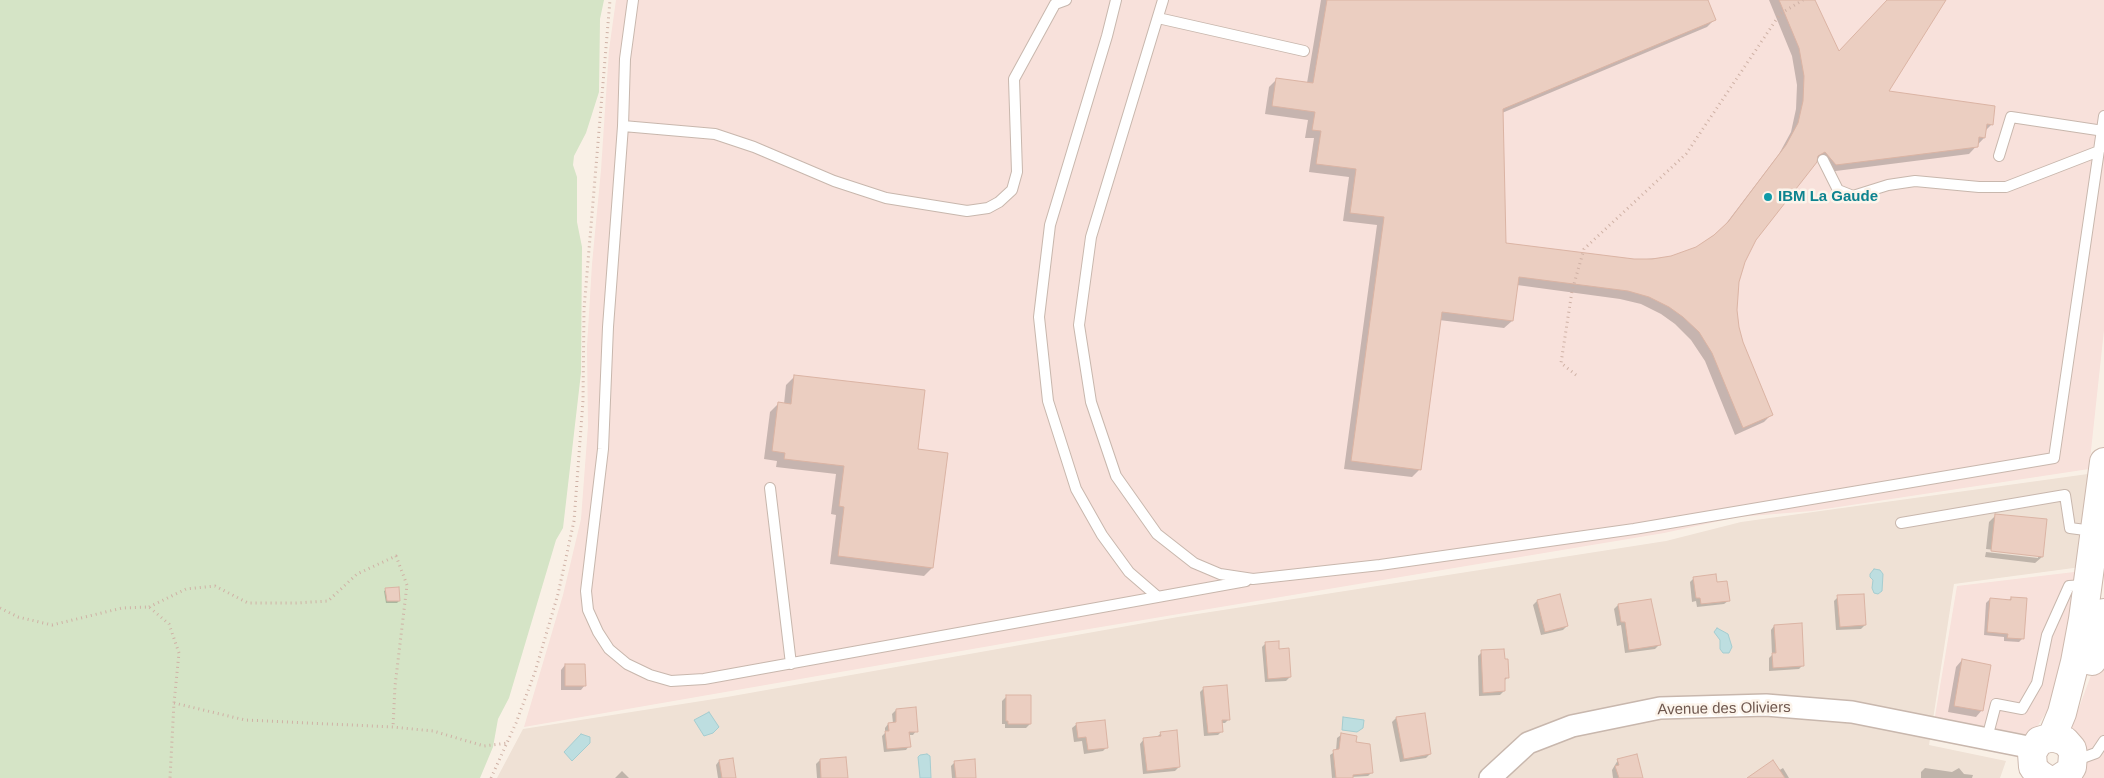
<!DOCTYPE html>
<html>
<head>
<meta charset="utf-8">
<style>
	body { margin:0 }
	canvas { display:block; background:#f9f0e6 }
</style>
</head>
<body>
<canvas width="2104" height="778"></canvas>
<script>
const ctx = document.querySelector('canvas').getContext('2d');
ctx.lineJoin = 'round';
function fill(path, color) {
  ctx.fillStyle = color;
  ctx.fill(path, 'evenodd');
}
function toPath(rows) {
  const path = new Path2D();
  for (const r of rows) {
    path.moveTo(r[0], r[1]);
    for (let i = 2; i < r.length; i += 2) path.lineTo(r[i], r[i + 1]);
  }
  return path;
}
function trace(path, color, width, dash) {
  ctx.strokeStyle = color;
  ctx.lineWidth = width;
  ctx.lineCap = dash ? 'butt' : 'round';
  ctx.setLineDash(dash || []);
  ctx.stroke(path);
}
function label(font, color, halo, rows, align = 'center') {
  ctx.font = font + ' Helvetica,sans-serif';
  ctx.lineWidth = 5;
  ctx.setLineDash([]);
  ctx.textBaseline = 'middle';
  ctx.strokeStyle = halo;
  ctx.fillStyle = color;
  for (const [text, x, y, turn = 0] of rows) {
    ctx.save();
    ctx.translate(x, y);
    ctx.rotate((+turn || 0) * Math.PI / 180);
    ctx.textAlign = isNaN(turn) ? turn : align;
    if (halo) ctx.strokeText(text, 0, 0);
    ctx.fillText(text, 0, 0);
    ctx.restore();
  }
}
fill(toPath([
	[2095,473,2081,567,1954,584,1929,745,2006,761,2000,778,497,778,523,729,727,697,1178,617,1666,541,1741,522]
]), '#efe1d5');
fill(toPath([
	[616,0,2104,0,2104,330,2089,469,1812,511,1738,517,1664,533,1053,635,524,727,563,595,581,519,588,426,587,346,592,264,601,170,609,50],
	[2074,572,2077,608,2047,711,2032,735,1934,722,1957,586],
	[2104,640,2104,778,2053,778]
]), '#f8e1db');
fill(toPath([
	[0,0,604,0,600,19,599,92,586,133,574,156,573,165,577,177,577,222,582,247,581,373,563,528,556,540,509,698,498,719,493,747,480,778,0,778]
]), '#d5e4c6');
const water = toPath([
	[1874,569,1880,570,1883,574,1882,591,1878,594,1874,593,1872,588,1873,580,1870,577,1870,574,1874,569],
	[1717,628,1728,634,1732,647,1729,653,1723,653,1720,649,1720,640,1714,632,1717,628],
	[709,712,719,727,713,733,704,736,694,720,709,712],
	[1343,717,1364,720,1363,728,1357,732,1342,730,1343,717],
	[581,734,590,737,590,743,572,761,564,752,581,734],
	[927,754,930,756,931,778,920,778,918,757,920,755,927,754]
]);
fill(water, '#bddee0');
trace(water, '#a5cdd0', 1);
fill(toPath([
	[1321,0,1707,0,1715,19,1707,27,1502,113,1505,244,1634,260,1671,257,1697,248,1722,229,1779,154,1791,132,1796,109,1797,85,1792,56,1769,0,1814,0,1838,53,1888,0,1944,0,1887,92,1992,124,1985,131,1984,138,1969,154,1828,172,1817,159,1754,240,1743,261,1736,296,1738,328,1742,342,1772,414,1764,422,1735,435,1705,361,1691,340,1675,324,1661,314,1641,304,1620,299,1517,285,1512,321,1504,328,1439,320,1419,470,1412,477,1344,469,1377,225,1343,221,1349,177,1309,172,1314,138,1305,138,1308,120,1265,114,1269,87,1277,79,1307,83],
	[795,376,916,450,932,568,924,576,830,564,836,515,831,514,836,474,776,467,777,461,764,459,770,412,778,404,784,404,786,385],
	[1996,515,2042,557,2035,563,1985,557,1986,552,2038,558,2038,555,1986,549,1989,522],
	[1694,578,1716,584,1728,601,1724,604,1697,607,1696,601,1692,602,1690,582],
	[386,590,399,601,397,603,386,603,384,591],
	[1838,597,1865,625,1861,629,1836,630,1834,601],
	[2011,598,2023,638,2019,642,2004,641,2004,637,1984,635,1986,603,1990,599,2008,601],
	[1537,601,1567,626,1563,630,1541,635,1533,605],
	[1618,605,1659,645,1655,649,1625,653,1621,625,1617,626,1614,609],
	[1774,626,1803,665,1799,669,1769,671,1769,658,1772,655,1771,630],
	[1266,643,1278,650,1290,677,1286,681,1265,682,1262,647],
	[1482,652,1508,677,1504,681,1504,691,1500,695,1479,696,1478,656],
	[1962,660,1982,710,1976,717,1948,712,1956,667],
	[565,665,585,685,581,690,561,690,561,670],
	[1204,688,1229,719,1225,723,1221,723,1222,731,1218,735,1204,736,1200,692],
	[1006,697,1030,724,1026,728,1005,728,1005,724,1002,724,1002,701],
	[896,710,916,731,913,735,908,735,909,746,906,750,884,752,882,736,885,733,885,728,888,724,893,723,892,714],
	[1396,718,1430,754,1426,758,1400,762,1392,722],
	[1077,724,1107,747,1103,751,1084,754,1082,741,1074,742,1072,728],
	[1161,733,1179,767,1175,771,1143,774,1140,744,1144,739,1157,737],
	[1341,735,1355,743,1371,773,1368,776,1332,778,1330,755,1336,751,1337,738],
	[820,760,847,778,817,778,816,764],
	[1618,760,1642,778,1613,778,1612,770],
	[719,761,735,778,718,778,716,765],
	[955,762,975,778,952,778,951,766],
	[1783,768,1789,778,1754,778,1778,771],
	[1925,768,1952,772,1959,768,1964,774,1973,775,1972,778,1921,778,1921,772],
	[622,771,629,778,615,778]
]), '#0003');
const building = toPath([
	[1327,0,1708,0,1716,20,1503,109,1506,243,1634,259,1652,259,1671,256,1696,247,1714,235,1728,222,1786,145,1798,123,1803,101,1804,76,1799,48,1779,0,1815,0,1839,51,1887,0,1946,0,1889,91,1995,106,1993,125,1987,124,1985,138,1979,137,1978,147,1836,165,1825,152,1818,156,1817,162,1756,240,1745,262,1739,282,1737,310,1739,327,1743,342,1773,415,1743,428,1712,353,1699,332,1683,317,1669,307,1649,297,1628,291,1519,277,1513,321,1442,312,1421,470,1351,461,1384,217,1350,213,1356,169,1316,164,1321,131,1312,130,1315,112,1272,106,1276,78,1313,83,1327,0],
	[794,375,925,390,918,449,948,453,933,568,838,556,844,507,839,506,844,466,784,459,785,453,772,451,778,402,791,404,794,375],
	[1995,514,2047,519,2043,557,1991,551,1995,514],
	[1716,574,1717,582,1727,581,1730,601,1701,604,1700,598,1696,598,1693,577,1716,574],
	[399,587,400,601,387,601,385,588,399,587],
	[1560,594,1568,626,1545,632,1537,600,1560,594],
	[1864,594,1866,625,1840,627,1837,595,1864,594],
	[2011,597,2027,598,2024,639,2007,638,2008,634,1987,632,1990,598,2011,600,2011,597],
	[1651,599,1661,645,1629,650,1625,622,1621,622,1618,604,1651,599],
	[1802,623,1804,666,1773,668,1772,653,1776,653,1774,625,1802,623],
	[1279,641,1279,649,1289,648,1291,677,1268,679,1265,642,1279,641],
	[1504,649,1505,659,1508,659,1509,678,1505,678,1505,691,1483,693,1481,650,1504,649],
	[1962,659,1991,665,1983,711,1954,706,1962,659],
	[565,664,585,664,586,686,565,686,565,664],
	[1227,685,1230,720,1222,720,1223,732,1208,733,1203,687,1227,685],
	[1006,695,1031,695,1031,724,1008,724,1008,721,1006,721,1006,695],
	[916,707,918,732,909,732,911,747,887,749,885,731,889,731,888,723,896,722,896,709,916,707],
	[1425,713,1431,754,1404,759,1396,717,1425,713],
	[1105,720,1108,748,1088,750,1086,737,1078,738,1076,723,1105,720],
	[1177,730,1180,767,1147,771,1143,738,1161,736,1160,732,1177,730],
	[1341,733,1357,736,1356,742,1370,744,1373,773,1353,775,1353,778,1336,778,1333,750,1339,749,1341,733],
	[1637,754,1643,778,1619,778,1615,766,1619,765,1617,759,1637,754],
	[846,757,848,778,821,778,820,759,846,757],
	[733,758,736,778,722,778,719,760,733,758],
	[975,759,976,778,956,778,954,761,975,759],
	[1773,760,1785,778,1747,778,1773,760]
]);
fill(building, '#ebcec1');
trace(building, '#dbb4a4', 1);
const service = toPath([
	[633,0,625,59,623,126,608,327,603,449,586,591,588,610,598,632,609,649,627,664,650,675,671,681,704,679,1246,581],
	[1116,0,1107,36,1050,225,1039,317,1048,401,1076,489,1102,535,1129,572,1158,597],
	[1163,0,1091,237,1079,325,1091,402,1116,476,1157,534,1194,563,1220,574,1253,579,1380,565,1634,529,2054,458,2104,116],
	[1158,18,1304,51],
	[623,126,715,134,754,147,834,181,886,198,967,211,988,208,999,202,1012,190,1017,172,1014,79,1055,4,1066,0],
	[1999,156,2011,117,2104,131],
	[1823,160,1838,190,1853,196,1888,185,1915,181,1979,187,2006,187,2099,151],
	[770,488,791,664],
	[1901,523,2065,495,2070,528,2093,531],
	[1987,738,1996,704,2022,709,2037,683,2047,635,2069,586,2085,585],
	[2074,761,2096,753,2104,741]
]);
const minor = toPath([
	[1490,778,1528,743,1572,726,1660,708,1766,705,1852,712,2033,748]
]);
const secondary = toPath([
	[2092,661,2104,613],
	[2052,737,2062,713,2075,662,2083,619,2104,462],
	[2045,778,2039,774,2033,767,2032,753,2039,741,2052,737,2065,741,2072,749,2073,755,2072,767,2069,772,2060,778]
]);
trace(service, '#c8b7ad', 12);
trace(minor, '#c8b7ad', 24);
trace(secondary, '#cdb9ae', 30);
trace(toPath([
	[1576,375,1561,363,1572,291,1584,249,1686,154,1780,14,1803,0],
	[149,607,186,589,215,586,248,603,296,603,328,601,357,574,396,556,407,585,395,686,393,727],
	[0,608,18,617,52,625,122,608,149,607,169,624,179,653,174,703,170,778],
	[174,703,245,720,393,727,433,731,484,746,508,743],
	[491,778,516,723,535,672,558,594,574,521,583,401,584,309,610,0]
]), '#cfb1a5', 3, [1, 4]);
trace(service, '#fff', 10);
trace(minor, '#fff', 21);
trace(secondary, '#fff', 28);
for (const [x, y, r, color] of [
	[1768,197,5,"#0f9aa8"]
]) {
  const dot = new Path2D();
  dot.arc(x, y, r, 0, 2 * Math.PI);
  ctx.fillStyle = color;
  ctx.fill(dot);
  trace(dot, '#fcf4eb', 2);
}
label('bold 15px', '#0d838f', '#fcf4eb', [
	["IBM La Gaude",1778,197]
], 'left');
label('15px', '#6e574e', '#fcf4eb', [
	["Avenue des Oliviers",1724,709,-1]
]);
</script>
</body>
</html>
